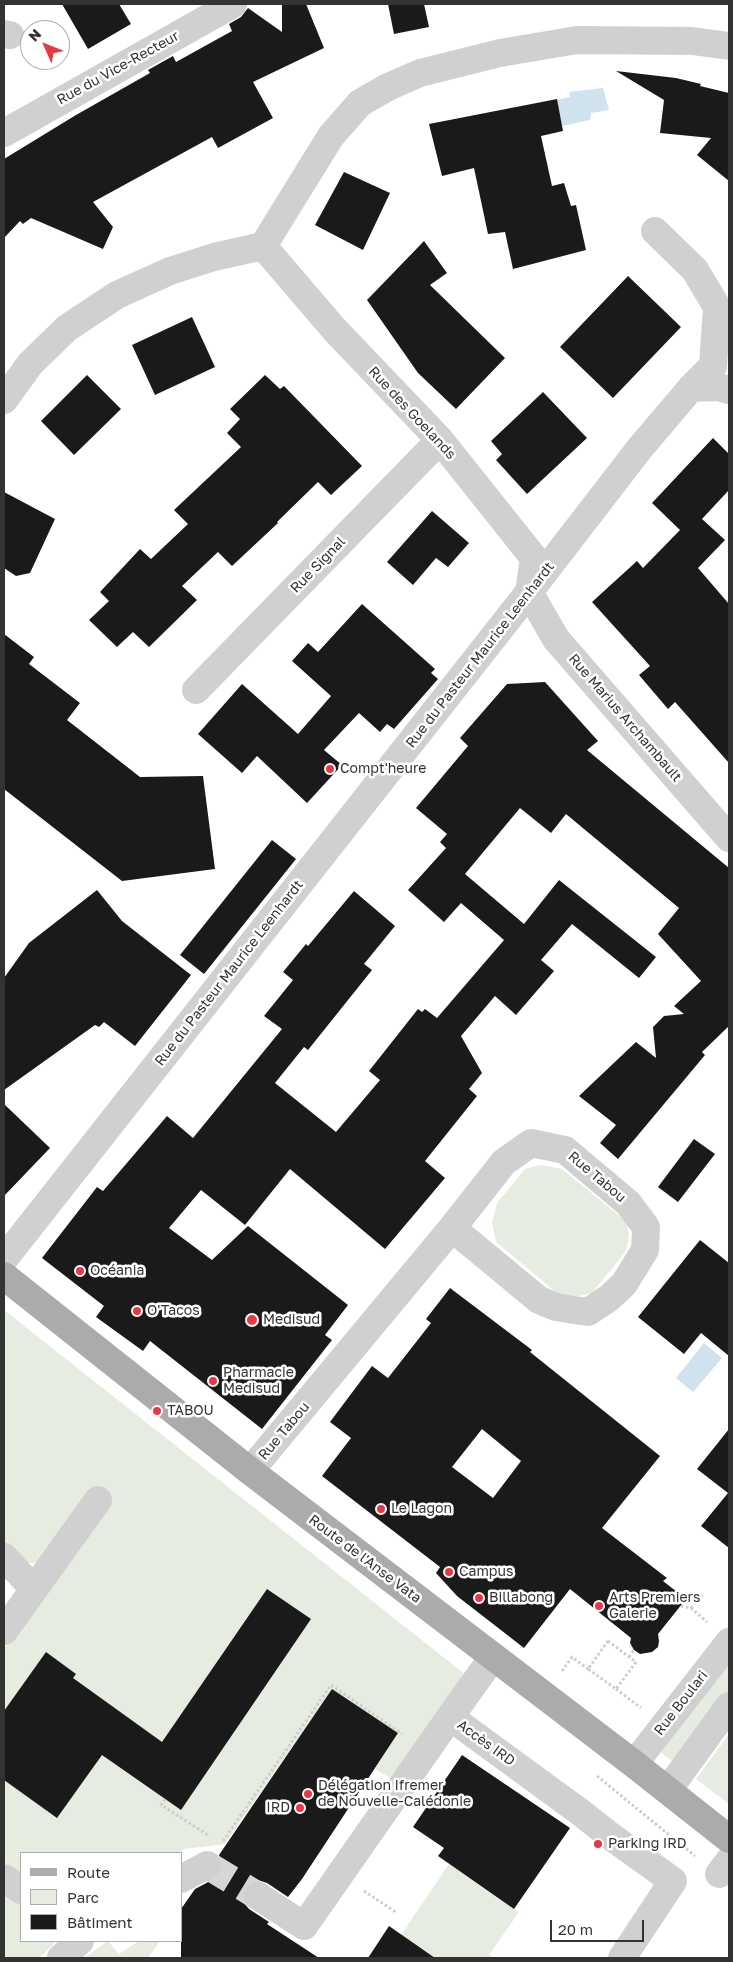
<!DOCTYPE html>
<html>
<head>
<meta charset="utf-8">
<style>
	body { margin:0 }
	#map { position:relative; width:733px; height:1962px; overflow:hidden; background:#fff; font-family:"Golos Text",sans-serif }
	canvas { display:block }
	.frame { position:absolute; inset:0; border:5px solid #333; pointer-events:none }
	.legend { position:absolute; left:20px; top:1852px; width:162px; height:90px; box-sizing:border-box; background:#fff; border:1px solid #adadad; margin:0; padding:6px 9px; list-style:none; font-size:15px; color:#333 }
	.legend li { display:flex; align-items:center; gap:10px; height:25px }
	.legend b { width:25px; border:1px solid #adadad }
	.north { position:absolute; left:20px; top:20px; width:50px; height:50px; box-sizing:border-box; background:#fff; border:1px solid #adadad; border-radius:50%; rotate:314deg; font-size:14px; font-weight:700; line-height:20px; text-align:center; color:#333 }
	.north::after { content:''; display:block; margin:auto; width:18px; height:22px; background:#e63946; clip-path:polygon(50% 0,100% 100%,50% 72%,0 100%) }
	.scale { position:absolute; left:550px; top:1920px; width:94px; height:22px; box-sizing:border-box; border:2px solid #333; border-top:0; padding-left:6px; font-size:15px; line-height:18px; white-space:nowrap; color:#333; -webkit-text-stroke:4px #fff; paint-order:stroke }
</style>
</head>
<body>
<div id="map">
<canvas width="733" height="1962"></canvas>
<div class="frame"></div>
<ul class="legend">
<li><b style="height:6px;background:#ababab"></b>Route</li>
<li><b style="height:14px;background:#e6ecdf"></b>Parc</li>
<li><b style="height:14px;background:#1a1a1a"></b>Bâtiment</li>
</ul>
<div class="north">N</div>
<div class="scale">20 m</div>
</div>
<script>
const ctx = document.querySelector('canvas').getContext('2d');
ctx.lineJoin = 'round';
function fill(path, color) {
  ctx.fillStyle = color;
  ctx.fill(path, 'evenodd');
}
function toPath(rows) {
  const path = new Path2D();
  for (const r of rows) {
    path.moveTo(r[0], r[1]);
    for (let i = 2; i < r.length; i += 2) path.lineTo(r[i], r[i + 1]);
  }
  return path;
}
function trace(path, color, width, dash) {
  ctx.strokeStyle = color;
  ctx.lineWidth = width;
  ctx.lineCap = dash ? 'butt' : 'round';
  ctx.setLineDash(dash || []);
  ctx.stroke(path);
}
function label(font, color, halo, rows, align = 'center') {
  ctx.font = font + ' "Golos Text",sans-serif';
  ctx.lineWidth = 5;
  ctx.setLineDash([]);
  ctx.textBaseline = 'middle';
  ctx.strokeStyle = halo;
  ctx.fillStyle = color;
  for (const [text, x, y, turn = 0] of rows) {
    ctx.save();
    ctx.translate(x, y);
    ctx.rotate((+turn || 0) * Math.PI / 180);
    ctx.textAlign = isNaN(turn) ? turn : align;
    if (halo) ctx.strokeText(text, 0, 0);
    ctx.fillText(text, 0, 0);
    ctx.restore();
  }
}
fill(toPath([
	[541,1165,562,1169,627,1222,629,1236,626,1251,592,1293,574,1297,557,1293,496,1242,492,1223,497,1203,525,1169],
	[4,1310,471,1679,397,1782,375,1769,398,1733,332,1689,225,1844,184,1849,178,1853,21,1853,21,1874,4,1862,4,1649,110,1498,42,1563,24,1563,4,1542],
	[729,1661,729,1697,677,1765,659,1751],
	[729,1734,729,1804,696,1779],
	[449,1864,519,1912,489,1955,494,1958,435,1958,401,1935],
	[4,1893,21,1905,21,1941,57,1941,39,1958,4,1958],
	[108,1941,119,1954,139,1941,160,1941,148,1958,84,1958]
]), '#e6ecdf');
fill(toPath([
	[603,88,609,110,591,113,590,120,562,126,557,100,570,97,569,92],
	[704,1343,722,1358,693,1392,676,1378]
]), '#cfe2ee');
fill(toPath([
	[62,4,119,4,131,24,88,49],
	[282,4,306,4,324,48,253,82,273,118,218,148,212,137,93,202,113,227,103,249,31,218,23,224,20,221,4,238,4,159,76,115,150,73,148,70,173,56,176,62,232,31,229,24,241,17,248,8,282,32],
	[388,4,424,4,429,27,394,34],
	[616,71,676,78,701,84,700,86,729,93,729,181,697,155,711,138,660,133,664,100],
	[557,99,563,131,541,136,552,186,564,183,571,206,576,205,586,250,513,269,505,232,488,234,474,168,442,176,429,124],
	[344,172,390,193,363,250,315,225],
	[424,241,447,273,430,285,505,358,456,409,418,373,367,300],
	[628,276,681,327,613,398,560,347],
	[192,317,215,367,155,395,132,345],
	[87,375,121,409,74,455,41,421],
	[265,375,280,389,284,386,362,466,331,495,318,482,277,522,278,523,232,566,218,552,182,586,197,600,149,647,133,632,117,647,89,620,109,601,100,592,140,549,151,559,188,524,174,510,241,447,227,433,240,419,230,409],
	[543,392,587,438,527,494,496,460,502,454,491,441],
	[713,438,729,454,729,490,702,519,725,540,698,568,729,604,729,763,675,702,668,709,639,675,650,666,592,602,637,561,643,568,680,530,652,503],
	[4,492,55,519,30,573,16,576,4,568],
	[432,511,469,543,448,567,436,558,413,585,387,562],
	[362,604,435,669,431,673,438,679,394,729,387,724,380,732,359,713,324,750,342,765,307,803,257,756,242,773,198,734,242,684,298,734,331,696,292,661,308,643,318,652],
	[4,634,34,657,29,664,80,703,67,720,140,777,203,776,215,869,122,881,4,789],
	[545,682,598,741,587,750,729,868,729,1026,702,1052,705,1055,618,1159,600,1143,616,1125,579,1096,636,1042,656,1058,653,1027,664,1016,684,1014,674,1006,701,981,658,934,679,908,566,814,551,833,520,808,465,874,524,924,559,880,656,957,639,978,572,924,541,960,554,971,516,1015,495,996,461,1036,482,1073,469,1089,477,1096,425,1161,445,1178,385,1249,290,1169,245,1225,201,1190,169,1228,212,1260,248,1226,348,1305,325,1335,332,1340,262,1429,150,1341,143,1351,96,1317,104,1306,42,1258,97,1187,103,1191,167,1116,193,1138,282,1029,264,1016,293,980,283,972,306,944,308,946,354,891,395,926,364,964,372,970,308,1050,304,1047,275,1083,336,1132,380,1080,369,1071,418,1009,422,1012,425,1009,437,1018,504,940,461,903,444,922,408,890,446,848,440,842,447,834,416,808,468,746,460,738,507,684],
	[272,840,296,859,204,974,180,955],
	[97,890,122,921,191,975,135,1046,104,1022,99,1027,95,1025,4,1090,4,978,29,943],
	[4,1104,50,1148,4,1196],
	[694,1139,715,1154,678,1202,658,1187],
	[700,1240,729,1263,729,1356,701,1333,684,1354,638,1317],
	[450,1288,532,1350,530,1352,660,1456,602,1528,667,1578,663,1581,686,1599,658,1634,659,1641,658,1647,652,1652,640,1654,634,1650,630,1643,631,1638,570,1589,524,1648,457,1596,436,1573,440,1567,322,1476,351,1438,330,1422,372,1366,388,1378,431,1323,426,1319],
	[482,1429,521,1461,493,1498,452,1467],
	[729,1429,729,1548,701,1526,728,1493,697,1469],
	[267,1589,311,1619,181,1810,102,1755,57,1818,4,1780,4,1711,46,1652,76,1674,73,1678,162,1742],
	[332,1689,398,1733,302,1879,288,1897,267,1883,258,1880,251,1882,245,1887,242,1896,244,1903,249,1909,269,1922,267,1924,319,1958,181,1958,181,1909,195,1889,214,1879,220,1874,223,1865,219,1855],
	[462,1755,570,1828,514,1909,438,1856,444,1848,413,1827],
	[389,1926,435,1958,368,1958]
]), '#1a1a1a');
trace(toPath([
	[207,1865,258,1896]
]), '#d6d6d6', 28, [28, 14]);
trace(toPath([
	[681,1606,691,1608,707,1622],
	[691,1608,704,1593],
	[608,1641,636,1662,616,1689,588,1669,608,1641],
	[629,1657,634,1650],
	[562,1671,572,1657,588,1669],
	[616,1689,641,1708],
	[597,1776,695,1856],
	[165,1799,161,1805,208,1835],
	[223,1841,331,1685,402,1734],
	[364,1891,397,1913]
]), '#cdcdcd', 3, [2.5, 2.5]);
trace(toPath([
	[4,34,10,35],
	[4,133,233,4],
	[263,246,334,329,440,440,534,558,529,592,556,639,729,838],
	[691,388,718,387,729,390],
	[4,400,30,364,67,328,117,295,170,271,214,257,263,246,331,136,360,103,388,87,420,73,500,53,577,40,692,41,729,46],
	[196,690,440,440],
	[4,1259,529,592,640,448,691,388,713,366,717,307,695,270,655,231],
	[250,1471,452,1228,504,1162,531,1143,565,1150,628,1203,646,1227,645,1250,624,1284,609,1298,588,1312,574,1310,556,1307,539,1300,452,1228],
	[4,1557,34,1589],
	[4,1631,98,1500],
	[450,1717,493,1657],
	[634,1764,729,1642],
	[668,1790,729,1706],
	[719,1874,729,1861],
	[4,1878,21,1890],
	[181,1879,207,1865],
	[258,1896,304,1926,450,1717,580,1812,613,1838,673,1881,622,1958],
	[61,1958,80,1941]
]), '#d0d0d0', 28);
trace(toPath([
	[4,1276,250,1471,634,1764,729,1839]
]), '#ababab', 28);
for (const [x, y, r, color] of [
	[330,769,5,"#e63946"],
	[80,1271,5,"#e63946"],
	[137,1311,5,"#e63946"],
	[252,1320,6,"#e63946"],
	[213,1381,5,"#e63946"],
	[157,1411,5,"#e63946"],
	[381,1509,5,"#e63946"],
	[449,1572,5,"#e63946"],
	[479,1598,5,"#e63946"],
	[599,1606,5,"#e63946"],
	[308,1794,5,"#e63946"],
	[300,1808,5,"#e63946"],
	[598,1844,5,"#e63946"]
]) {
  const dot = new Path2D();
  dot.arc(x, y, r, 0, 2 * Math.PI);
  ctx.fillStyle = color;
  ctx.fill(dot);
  trace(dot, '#fff', 2);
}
label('14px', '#333', '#fff', [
	["Rue du Vice-Recteur",118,68,-29],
	["Rue des Goelands",412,413,47],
	["Rue Signal",318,565,-46],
	["Rue du Pasteur Maurice Leenhardt",480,655,-52],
	["Rue Marius Archambault",625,718,49],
	["Rue du Pasteur Maurice Leenhardt",229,973,-52],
	["Rue Tabou",597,1177,40],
	["Rue Tabou",284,1431,-50],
	["Route de l'Anse Vata",365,1559,37],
	["Rue Boulari",681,1703,-52],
	["Accès IRD",486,1743,36]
]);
label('14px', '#333', '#fff', [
	["Compt'heure",340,769],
	["Océania",90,1271],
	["O'Tacos",147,1311],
	["Medisud",263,1320],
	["Pharmacie",223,1373],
	["Medisud",223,1389],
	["TABOU",167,1411],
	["Le Lagon",391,1509],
	["Campus",459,1572],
	["Billabong",489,1598],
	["Arts Premiers",609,1598],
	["Galerie",609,1614],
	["Délégation Ifremer",318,1786],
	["de Nouvelle-Calédonie",318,1802],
	["IRD",290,1808,"right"],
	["Parking IRD",608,1844]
], 'left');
</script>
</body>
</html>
